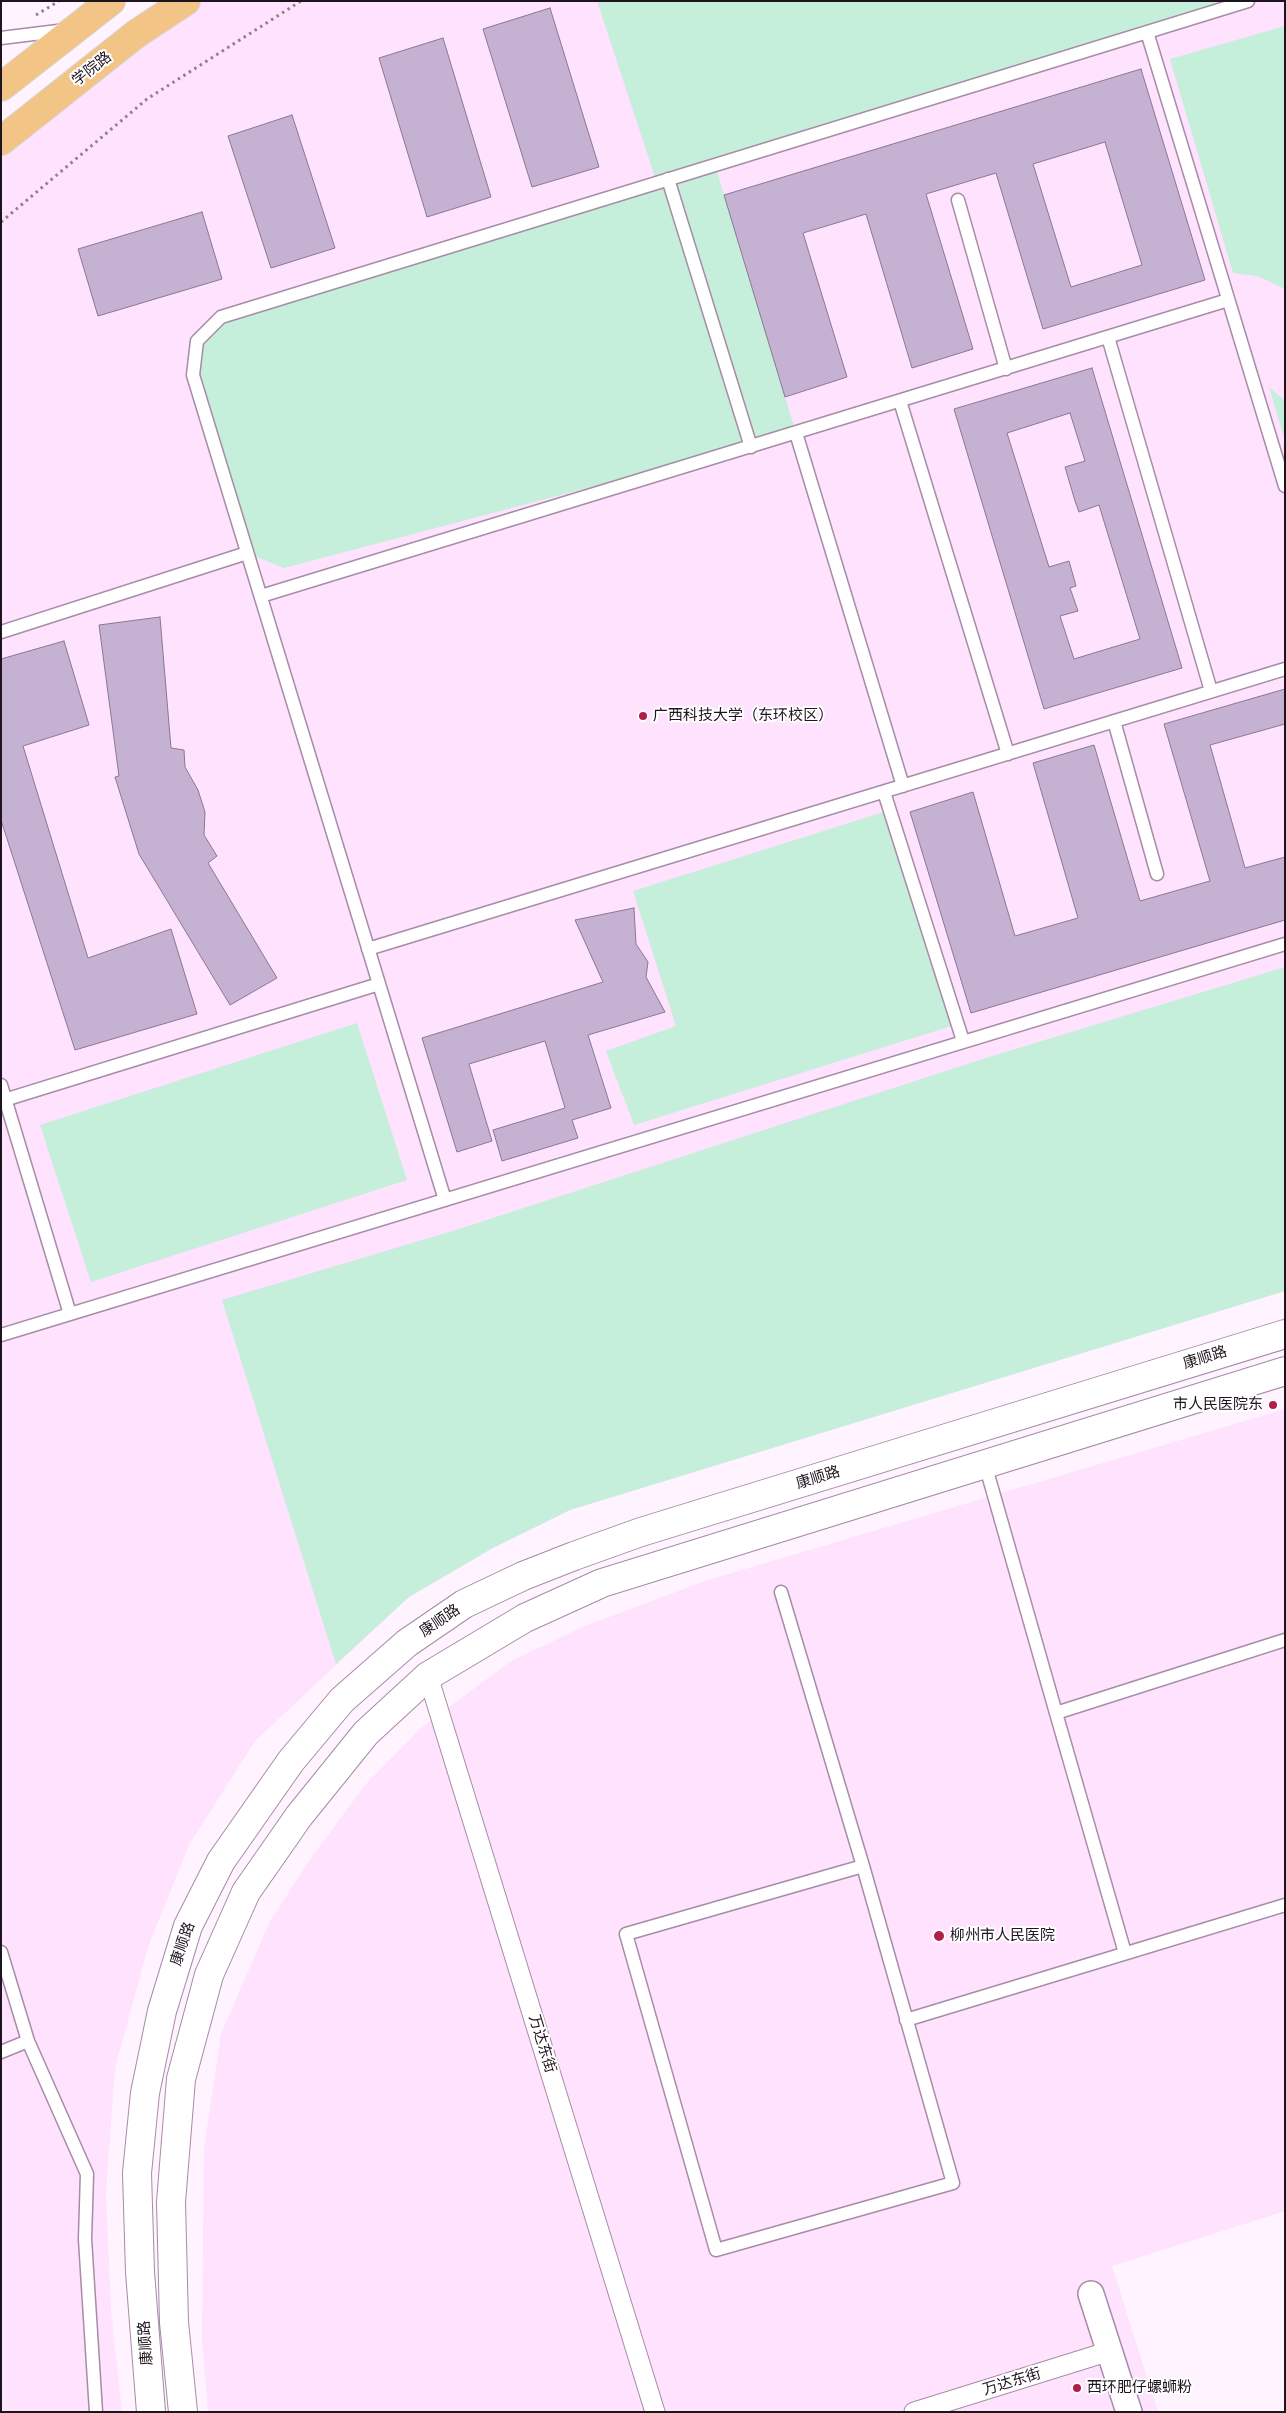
<!DOCTYPE html>
<html>
<head>
<meta charset="utf-8">
<style>
	body { margin:0 }
	#map { position:relative; width:1286px; height:2413px; overflow:hidden; background:#fef3fe; font-family:Manrope,sans-serif }
	canvas { display:block }
	.frame { position:absolute; inset:0; border:2px solid #1e141e; pointer-events:none }
</style>
</head>
<body>
<div id="map">
<canvas width="1286" height="2413"></canvas>
<div class="frame"></div>
</div>
<script>
const ctx = document.querySelector('canvas').getContext('2d');
ctx.lineJoin = 'round';
function fill(path, color) {
  ctx.fillStyle = color;
  ctx.fill(path, 'evenodd');
}
function toPath(rows) {
  const path = new Path2D();
  for (const r of rows) {
    path.moveTo(r[0], r[1]);
    for (let i = 2; i < r.length; i += 2) path.lineTo(r[i], r[i + 1]);
  }
  return path;
}
function trace(path, color, width, dash) {
  ctx.strokeStyle = color;
  ctx.lineWidth = width;
  ctx.lineCap = dash ? 'butt' : 'round';
  ctx.setLineDash(dash || []);
  ctx.stroke(path);
}
function label(font, color, halo, rows, align = 'center') {
  ctx.font = font + ' Manrope,"Noto Sans SC",sans-serif';
  ctx.lineWidth = 4;
  ctx.setLineDash([]);
  ctx.textBaseline = 'middle';
  ctx.strokeStyle = halo;
  ctx.fillStyle = color;
  for (const [text, x, y, turn = 0] of rows) {
    ctx.save();
    ctx.translate(x, y);
    ctx.rotate((+turn || 0) * Math.PI / 180);
    ctx.textAlign = isNaN(turn) ? turn : align;
    if (halo) ctx.strokeText(text, 0, 0);
    ctx.fillText(text, 0, 0);
    ctx.restore();
  }
}
fill(toPath([
	[200,1,1285,1,1285,1291,570,1510,491,1549,409,1597,255,1741,189,1845,148,1947,115,2068,106,2193,111,2310,122,2412,1,2412,1,141,136,34],
	[1285,1409,1285,2211,1112,2266,1158,2412,208,2412,202,2339,204,2148,221,2034,269,1923,311,1858,365,1785,421,1728,511,1661,585,1626,708,1580]
]), '#fee2fe');
fill(toPath([
	[597,1,1249,1,715,165,796,433,284,568,247,553,193,375,197,341,221,317,657,183],
	[1285,26,1285,289,1257,276,1233,273,1170,59],
	[1269,387,1285,401,1285,441],
	[887,811,955,1025,634,1125,606,1051,676,1026,633,891],
	[1285,967,1285,1291,570,1510,491,1549,409,1597,336,1664,222,1300,459,1229,989,1057],
	[357,1023,407,1180,91,1282,40,1125]
]), '#c5eedb');
const building = toPath([
	[550,8,599,167,532,187,483,29,550,8],
	[443,38,491,197,427,217,379,58,443,38],
	[1141,69,1205,280,1043,329,996,173,926,194,973,349,912,368,866,214,803,233,847,377,785,397,724,195,1141,69],
	[1105,142,1142,265,1071,287,1033,164,1105,142],
	[292,115,335,248,271,268,228,136,292,115],
	[202,212,222,279,98,316,78,249,202,212],
	[1092,368,1182,668,1044,709,954,409,1092,368],
	[1070,413,1085,461,1065,467,1075,501,1079,512,1099,505,1140,639,1074,659,1060,616,1078,611,1070,588,1076,586,1069,561,1049,567,1007,433,1070,413],
	[160,617,171,748,184,750,185,767,198,790,205,812,204,835,217,856,208,863,277,978,230,1005,139,854,115,777,119,776,99,625,160,617],
	[64,641,89,725,23,746,88,958,171,929,197,1014,75,1050,1,820,1,659,64,641],
	[1285,689,1285,724,1210,745,1245,868,1285,857,1285,920,971,1013,910,812,973,792,1015,936,1078,918,1033,763,1094,745,1140,901,1210,881,1164,724,1285,689],
	[634,908,636,944,648,962,646,977,665,1012,588,1035,611,1108,572,1120,578,1138,502,1161,493,1130,565,1108,545,1041,469,1064,492,1141,457,1152,422,1038,603,982,575,920,634,908]
]);
fill(building, '#c5b1d1');
trace(building, '#8b7895', 1);
const service = toPath([
	[1147,32,1285,486],
	[1,38,66,30],
	[668,179,751,447],
	[958,200,1006,369],
	[1108,337,1211,691],
	[900,401,1008,754],
	[796,433,903,786],
	[261,596,1228,300],
	[1,632,247,553],
	[1114,721,1157,874],
	[884,792,963,1041],
	[368,949,1285,669],
	[1,1085,70,1314],
	[1,1101,379,984],
	[445,1200,193,375,197,341,221,317,1248,1],
	[1,1335,1285,944],
	[985,1464,1056,1713,1285,1640],
	[781,1592,863,1866,953,2183,716,2250,626,1934,863,1866],
	[1056,1713,1125,1953],
	[1,1952,28,2041,87,2174,85,2239,96,2412],
	[906,2020,1285,1905],
	[1,2052,28,2041]
]);
const pedestrian = toPath([
	[428,1676,655,2412],
	[914,2412,1110,2351]
]);
const minor = toPath([
	[1091,2294,1129,2412]
]);
const secondary = toPath([
	[151,2412,140,2272,137,2173,145,2093,162,2011,188,1926,221,1861,291,1761,342,1700,407,1643,464,1604,523,1576,574,1556,641,1532,1285,1334],
	[183,2412,174,2322,171,2202,181,2079,209,1975,246,1892,299,1816,366,1733,428,1676,525,1618,602,1583,1285,1371]
]);
const primary = toPath([
	[1,87,111,1],
	[1,141,136,34,186,1]
]);
trace(service, '#a68ca6', 15);
trace(pedestrian, '#a68ca6', 21);
trace(minor, '#a68ca6', 28);
trace(secondary, '#a68ca6', 30);
trace(primary, '#d6d5d6', 30);
trace(toPath([
	[36,15,59,1],
	[1,222,147,99,301,1]
]), '#8d838d', 3, [2.5, 4]);
trace(service, '#fff', 12);
trace(pedestrian, '#fff', 19);
trace(minor, '#fff', 25);
trace(secondary, '#fff', 28);
trace(primary, '#f2c587', 28);
for (const [x, y, r, color] of [
	[643,716,5,"#b01e49"],
	[1273,1405,5,"#b01e49"],
	[939,1936,6,"#b01e49"],
	[1077,2388,5,"#b01e49"]
]) {
  const dot = new Path2D();
  dot.arc(x, y, r, 0, 2 * Math.PI);
  ctx.fillStyle = color;
  ctx.fill(dot);
  trace(dot, '#fff', 2);
}
label('15px', '#1e141e', '#fff', [
	["学院路",92,69,-38],
	["康顺路",1205,1358,-17],
	["康顺路",818,1478,-17],
	["康顺路",440,1621,-34],
	["康顺路",183,1944,-71],
	["万达东街",542,2044,73],
	["康顺路",146,2343,-94],
	["万达东街",1012,2382,-17]
]);
label('15px', '#1e141e', '#fff', [
	["广西科技大学（东环校区）",653,716],
	["市人民医院东",1263,1405,"right"],
	["柳州市人民医院",950,1936],
	["西环肥仔螺蛳粉",1087,2388]
], 'left');
</script>
</body>
</html>
